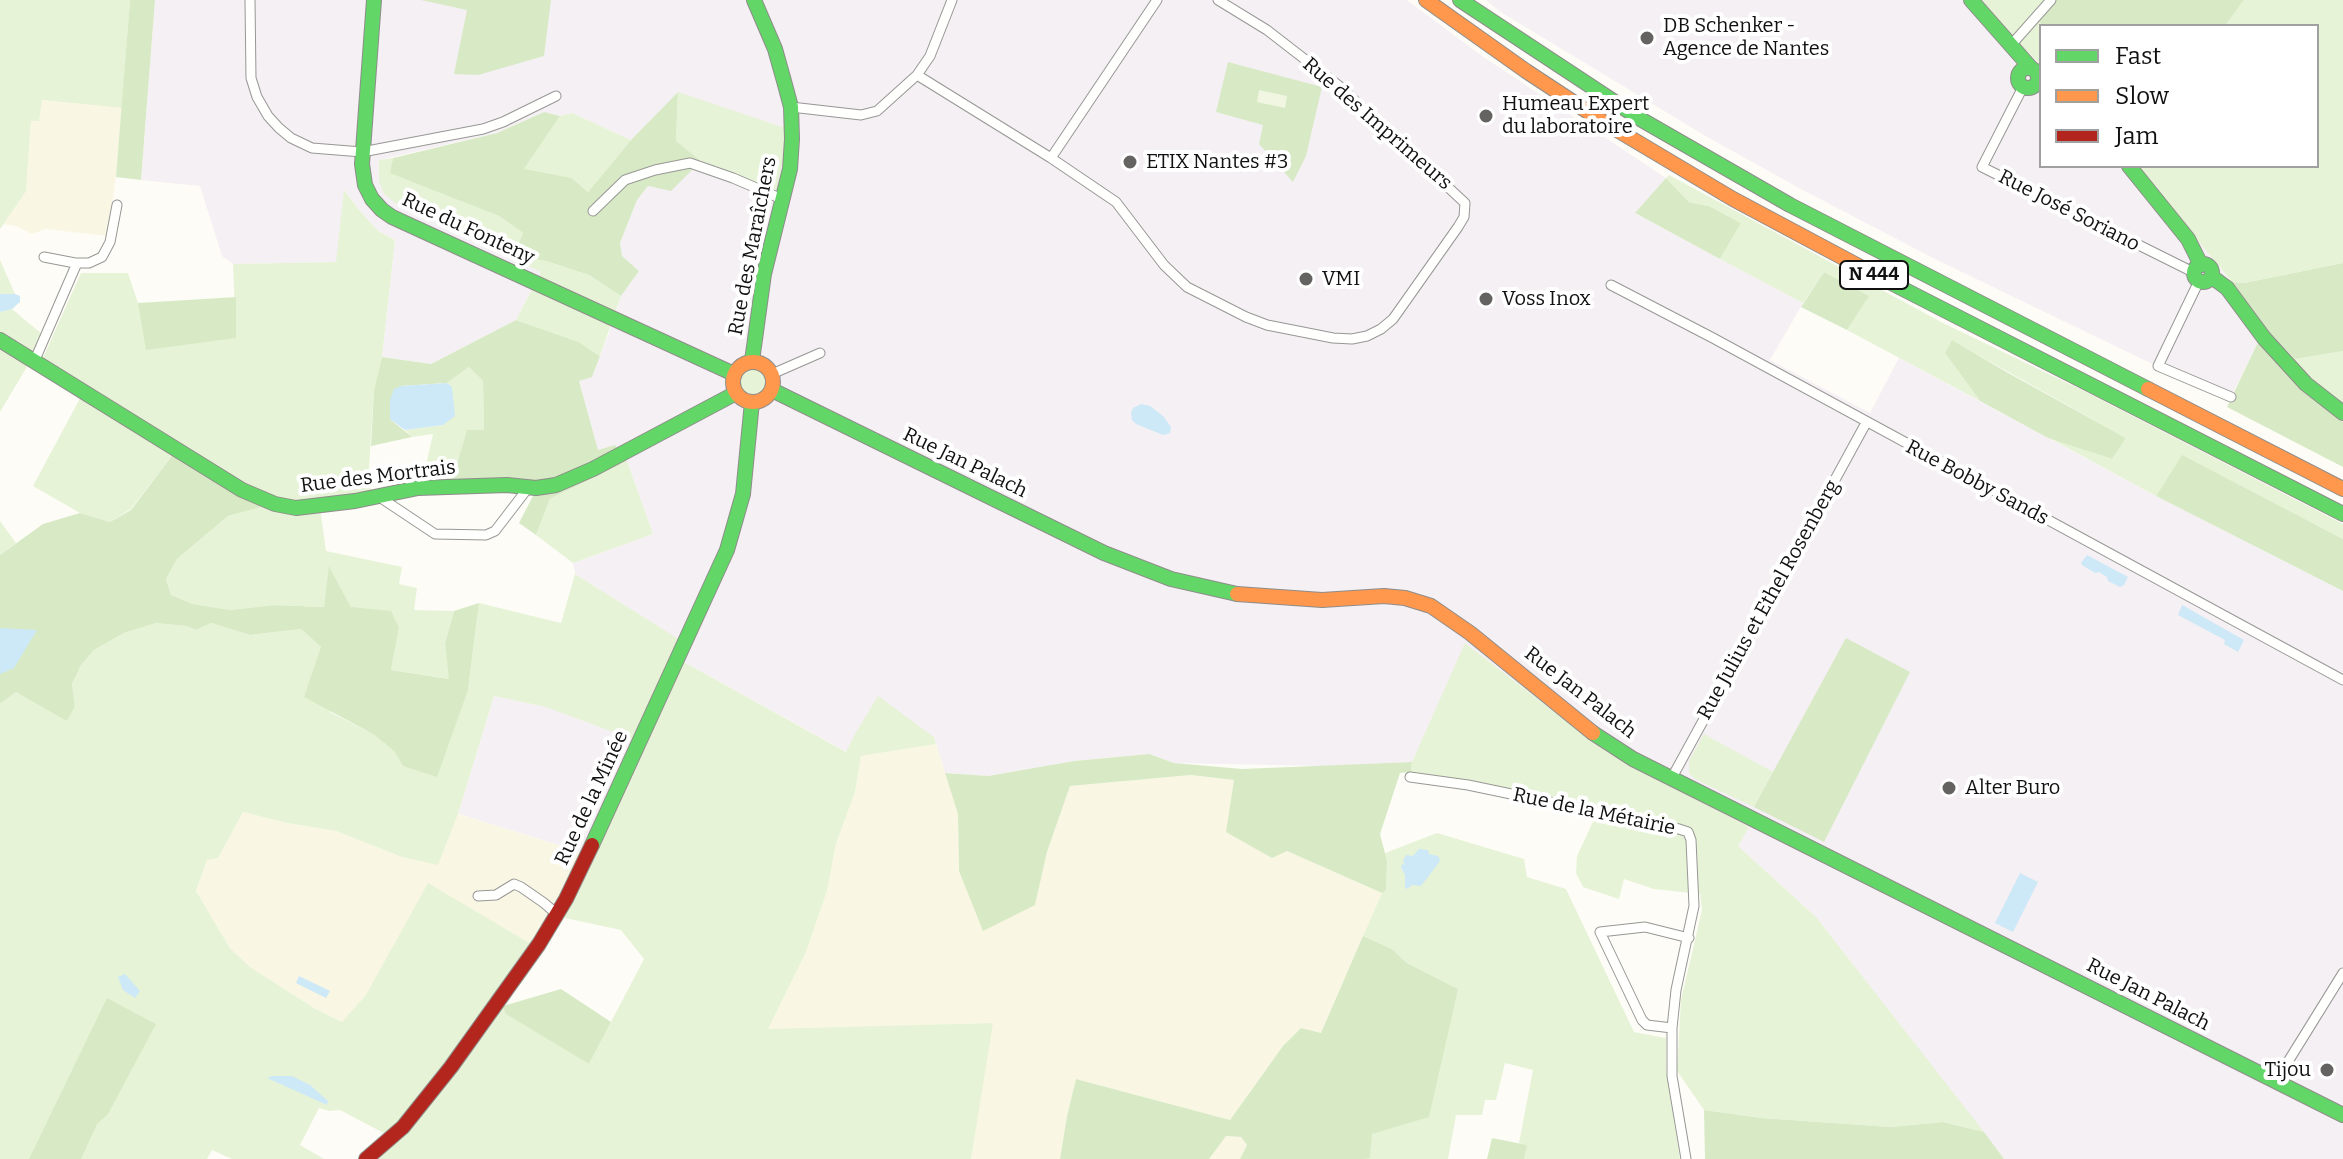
<!DOCTYPE html>
<html>
<head>
<meta charset="utf-8">
<style>
	body { margin:0 }
	#map { position:relative; width:2343px; height:1159px; overflow:hidden; background:#fdfcf7; font-family:Bitter,serif }
	canvas { display:block }
	.legend { position:absolute; left:2039px; top:24px; width:280px; height:144px; box-sizing:border-box; background:#fff; border:2px solid #a0a0a0; margin:0; padding:10px 14px; list-style:none; font-size:24px; color:#111 }
	.legend li { display:flex; align-items:center; gap:16px; height:40px }
	.legend b { width:40px; border:2px solid #a0a0a0 }
</style>
</head>
<body>
<div id="map">
<canvas width="2343" height="1159"></canvas>
<ul class="legend">
<li><b style="height:10px;background:#63d668"></b>Fast</li>
<li><b style="height:10px;background:#ff974d"></b>Slow</li>
<li><b style="height:10px;background:#b3261e"></b>Jam</li>
</ul>
</div>
<script>
const ctx = document.querySelector('canvas').getContext('2d');
ctx.lineJoin = 'round';
function fill(path, color) {
  ctx.fillStyle = color;
  ctx.fill(path, 'evenodd');
}
function toPath(rows) {
  const path = new Path2D();
  for (const r of rows) {
    if (r.length === 3) {
      path.moveTo(r[0] + r[2], r[1]);
      path.arc(r[0], r[1], r[2], 0, 2 * Math.PI);
      continue;
    }
    path.moveTo(r[0], r[1]);
    for (let i = 2; i < r.length; i += 2) path.lineTo(r[i], r[i + 1]);
  }
  return path;
}
function trace(path, color, width, dash) {
  ctx.strokeStyle = color;
  ctx.lineWidth = width;
  ctx.lineCap = dash ? 'butt' : 'round';
  ctx.setLineDash(dash || []);
  ctx.stroke(path);
}
function label(font, color, halo, rows, align = 'center') {
  ctx.font = font + ' Bitter,serif';
  ctx.lineWidth = 8;
  ctx.setLineDash([]);
  ctx.textBaseline = 'middle';
  ctx.strokeStyle = halo;
  ctx.fillStyle = color;
  for (const [text, x, y, turn = 0] of rows) {
    ctx.save();
    ctx.translate(x, y);
    ctx.rotate((+turn || 0) * Math.PI / 180);
    ctx.textAlign = isNaN(turn) ? turn : align;
    if (halo) ctx.strokeText(text, 0, 0);
    ctx.fillText(text, 0, 0);
    ctx.restore();
  }
}
fill(toPath([
	[155,0,1407,0,1482,56,1666,178,1636,214,1803,303,1770,360,1870,413,1899,358,2156,496,2343,591,2343,1159,2004,1159,1816,917,1738,846,1749,827,1608,753,1466,644,1412,762,1326,766,1174,763,1149,754,1074,761,988,776,945,773,934,737,855,734,847,752,673,656,679,640,575,574,573,563,653,534,627,461,598,451,579,380,592,377,609,333,621,296,639,271,622,256,620,243,637,200,648,186,671,190,701,161,777,189,678,92,631,140,572,113,560,116,544,112,497,133,379,160,398,205,541,272,516,320,431,364,382,357,395,240,378,231,360,211,345,191,337,262,233,264,222,256,200,186,141,180],
	[1486,0,1976,0,2041,65,2041,166,2136,166,2199,241,2269,332,2258,342,2229,401,1933,258,1799,188,1709,138,1499,11],
	[494,696,547,707,633,739,609,800,584,853,458,814]
]), '#f5f0f3');
fill(toPath([
	[42,100,122,108,116,177,108,236,45,229,32,234,16,226,2,224,26,190,31,121],
	[936,744,958,814,959,871,1035,905,1047,852,1070,786,1191,775,1235,780,1287,851,1382,893,1321,1034,1301,1028,1283,1046,1230,1120,1076,1079,1067,1116,1060,1159,971,1159,992,1023,767,1030,806,952,827,891,836,844,855,792,861,756],
	[243,812,287,823,336,831,402,857,438,864,458,814,584,853,559,907,531,944,366,995,343,1022,314,1008,250,967,230,948,196,891,207,860,218,858],
	[1225,1136,1241,1137,1247,1145,1240,1159,1209,1159]
]), '#f9f7e4');
fill(toPath([
	[0,0,130,0,122,108,42,100,39,121,31,121,26,191,0,229],
	[1976,0,2054,0,2037,19,2043,26,2041,26,2041,65],
	[2244,0,2343,0,2343,263,2244,283,2232,282,2136,166,2317,166,2317,26,2225,26],
	[678,92,785,128,783,159,777,190,701,161,676,142],
	[572,113,631,140,588,192,572,178,523,170,560,116],
	[393,158,391,172,499,216,523,233,519,242,525,257,546,261,589,275,621,296,600,356,579,342,516,320,541,272,398,205,384,194,379,181,379,160],
	[1669,175,1943,323,2084,391,2343,524,2343,539,2182,456,2156,496,2049,438,2112,459,2126,438,1953,341,1945,353,1980,401,1847,330,1868,296,1824,272,1803,303,1720,259,1741,223,1709,206,1689,202,1666,178],
	[344,190,360,211,378,231,395,240,382,357,374,390,369,468,371,492,319,501,326,551,402,567,399,584,417,588,414,610,454,611,445,643,450,679,391,670,399,628,351,607,330,568,324,607,273,605,231,610,193,604,171,595,166,579,177,559,228,516,263,506,174,453,131,509,110,522,80,513,33,486,85,389,41,362,81,273,128,273,138,303,236,337,233,264,336,262],
	[0,260,15,294,0,294],
	[12,309,42,334,28,365,0,412,0,312],
	[2269,332,2295,359,2343,351,2343,422,2314,399,2258,342],
	[469,367,483,381,484,431,467,431,452,481,422,483,433,434,412,437,405,430,443,425,452,387,447,383],
	[753,382,14],
	[627,461,653,534,573,563,536,535,550,499],
	[0,521,16,543,0,555],
	[575,574,680,640,673,656,846,752,855,734,878,696,934,737,936,744,861,756,855,792,836,844,827,891,806,952,768,1029,993,1023,971,1159,377,1159,397,1140,340,1110,329,1111,319,1108,300,1145,324,1159,232,1159,212,1150,207,1159,0,1159,0,704,16,692,75,706,72,684,81,665,94,650,124,633,156,623,186,626,196,630,211,623,250,635,301,629,321,647,330,712,373,734,394,751,403,766,468,690,479,603,561,623],
	[494,696,546,707,632,739,609,800,559,907,565,918,621,930,644,959,589,1064,503,1006,531,944,428,883,366,995,342,1022,314,1008,250,967,230,948,196,891,207,860,218,858,243,812,287,823,336,831,402,857,438,865,458,814],
	[1465,643,1608,753,1749,827,1738,846,1816,917,1984,1132,1943,1122,1890,1127,1762,1118,1704,1110,1677,1071,1681,1000,1702,910,1700,894,1654,889,1624,879,1619,899,1583,887,1576,873,1577,856,1600,807,1411,772,1412,762],
	[1704,734,1773,772,1754,807,1695,779,1689,773,1689,761],
	[1437,833,1524,859,1527,877,1566,889,1634,1032,1666,1038,1666,1070,1680,1159,1524,1159,1526,1145,1519,1143,1533,1070,1505,1063,1496,1100,1485,1100,1482,1115,1456,1115,1448,1159,1364,1159,1370,1157,1371,1134,1458,989,1407,963,1392,949,1363,936,1382,893,1386,889,1387,861,1385,853]
]), '#e7f3d7');
fill(toPath([
	[130,0,155,0,141,180,116,177],
	[421,0,551,0,544,56,478,75,454,74,467,10],
	[2054,0,2244,0,2225,26,2043,26,2037,19],
	[1228,62,1322,87,1306,156,1293,182,1259,144,1263,125,1216,112],
	[678,92,676,141,701,161,671,191,648,186,637,200,620,243,622,256,639,271,621,296,589,275,546,261,524,257,519,242,523,233,499,216,390,173,393,158,497,133,544,112,560,116,524,169,572,178,588,192,631,140],
	[1666,178,1689,202,1709,206,1741,223,1720,259,1635,213],
	[2343,263,2343,351,2295,359,2269,332,2232,282,2244,283],
	[1824,272,1869,296,1847,330,1801,307],
	[236,297,236,338,146,350,138,303],
	[516,320,579,342,600,356,592,377,579,381,598,450,615,445,627,461,550,499,536,535,519,523,535,492,452,481,467,430,484,430,483,381,469,367,447,383,401,386,390,419,412,437,371,446,374,390,382,357,431,364],
	[1952,340,2010,374,2126,438,2112,459,2048,438,1980,401,1945,353],
	[2258,342,2314,399,2343,422,2343,467,2227,407],
	[174,453,265,506,228,516,177,559,166,579,171,595,193,604,231,610,273,605,324,607,329,566,351,607,391,611,399,628,391,670,449,679,445,643,454,611,479,603,468,690,437,777,403,766,394,751,373,734,304,697,321,647,301,629,250,635,211,623,196,630,186,626,156,623,124,633,94,650,81,665,72,684,75,706,67,721,16,692,0,704,0,555,43,524,80,513,110,522,131,510],
	[2182,455,2343,539,2343,591,2156,496],
	[1846,638,1910,672,1824,842,1754,807],
	[1149,754,1174,763,1242,769,1412,762,1411,772,1400,773,1380,834,1387,861,1386,890,1382,893,1287,851,1272,858,1226,832,1234,780,1191,775,1070,786,1047,852,1035,905,983,931,959,871,958,814,945,773,988,776,1074,761],
	[1363,936,1392,949,1407,963,1458,989,1429,1117,1372,1134,1370,1158,1364,1159,1240,1159,1247,1145,1241,1137,1226,1136,1209,1159,1060,1159,1067,1116,1076,1079,1230,1120,1283,1046,1301,1028,1321,1033],
	[561,989,611,1022,589,1064,506,1014,503,1006],
	[107,998,156,1024,108,1114,97,1124,81,1159,29,1159],
	[1704,1110,1762,1118,1890,1127,1943,1122,1984,1132,2004,1159,1705,1159],
	[1492,1138,1527,1145,1524,1159,1487,1159]
]), '#d8eac5');
fill(toPath([
	[1259,90,1287,96,1285,108,1257,102]
]), '#f0f6e1');
fill(toPath([
	[0,294,15,294,20,296,20,302,12,309,0,312],
	[447,383,452,387,455,416,443,425,405,430,390,419,390,400,394,389,401,386],
	[1141,404,1150,406,1163,416,1171,427,1170,433,1163,435,1136,424,1132,420,1131,413,1133,408],
	[2087,555,2128,577,2124,585,2120,587,2108,581,2107,577,2099,572,2095,573,2082,565,2081,563],
	[2182,605,2244,640,2238,652,2224,644,2225,640,2178,615],
	[0,628,37,630,14,668,0,674],
	[1419,849,1428,850,1429,854,1438,856,1440,861,1421,886,1412,885,1407,889,1405,887,1405,875,1401,867,1402,864,1405,865,1403,861,1406,855,1413,856],
	[2020,873,2038,882,2013,932,1995,923],
	[125,974,140,991,135,998,123,990,118,977],
	[299,976,330,991,326,998,296,983],
	[273,1076,292,1076,310,1085,328,1101,327,1105,267,1078]
]), '#cde8f7');
const street = toPath([
	[250,0,251,78,257,97,268,116,279,128,291,138,312,148,362,152,483,129,503,122,556,96],
	[2012,44,2051,0],
	[917,75,1051,158,1116,202,1164,265,1187,287,1246,317,1267,325,1333,338,1352,339,1367,336,1381,329,1393,319,1458,227,1464,217,1465,203,1338,85,1267,30,1218,0],
	[2023,87,1982,167,2195,273],
	[791,107,861,115,877,111,917,75,930,56,952,0],
	[1051,158,1157,0],
	[593,211,625,180,655,170,690,163,733,178,782,199],
	[44,257,75,263,89,263,102,257,110,242,117,205],
	[2199,281,2158,366,2231,397],
	[1611,285,1713,338,2343,680],
	[34,362,77,263],
	[772,374,820,353],
	[378,496,435,534,486,535,495,531,528,488],
	[1410,777,1468,785,1679,829,1688,832,1691,840,1694,906,1676,990,1672,1028,1672,1076,1686,1159],
	[1673,778,1675,772,1866,423],
	[478,896,496,895,514,884,521,887,544,903,558,915],
	[1672,1028,1647,1025,1642,1020,1600,932,1645,927,1689,938],
	[2276,1081,2343,973]
]);
const fast = toPath([
	[374,0,362,164,365,185,372,199,382,210,392,217,734,374],
	[1460,0,1642,120,1790,205,2148,389],
	[1971,0,2031,68],
	[2028,78,10],
	[2129,166,2188,239,2201,265],
	[2203,273,9],
	[1866,270,2343,514],
	[2212,277,2227,288,2264,338,2306,384,2343,413],
	[0,340,242,490,275,504,296,508,355,501,418,488,507,485,536,488,556,485,593,469,736,393],
	[752,361,764,274,790,169,792,139,791,107,784,81,775,49,754,0],
	[772,390,1104,553,1171,579,1237,594],
	[1593,733,1633,759,2343,1115],
	[592,845,727,550,743,494,752,402]
]);
const slow = toPath([
	[1426,0,1526,71,1602,121,1733,199,1866,270],
	[753,382,20],
	[2148,389,2343,489],
	[1237,594,1322,600,1384,596,1405,598,1431,606,1470,633,1593,733]
]);
const jam = toPath([
	[366,1159,403,1127,451,1067,539,944,566,899,592,845]
]);
trace(street, '#979795', 11);
trace(fast, '#8e8d8b', 16);
trace(slow, '#8e8d8b', 16);
trace(jam, '#8e8d8b', 16);
trace(street, '#fffffe', 9);
trace(fast, '#63d668', 14);
trace(slow, '#ff974d', 14);
trace(jam, '#b3261e', 14);
for (const [x, y, r, color] of [
	[1647,38,8,"#646362"],
	[1486,116,8,"#646362"],
	[1130,162,8,"#646362"],
	[1306,279,8,"#646362"],
	[1486,299,8,"#646362"],
	[1949,788,8,"#646362"],
	[2327,1070,8,"#646362"]
]) {
  const dot = new Path2D();
  dot.arc(x, y, r, 0, 2 * Math.PI);
  ctx.fillStyle = color;
  ctx.fill(dot);
  trace(dot, '#fff', 3);
}
for (const [x, y, w] of [
	[1874,275,68]
]) {
  const box = new Path2D();
  box.roundRect(x - w / 2, y - 14, w, 28, 6);
  ctx.fillStyle = '#fff';
  ctx.fill(box);
  trace(box, '#111', 2);
}
label('bold 18px', '#111', null, [
	["N 444",1874,275]
]);
label('20px', '#111', '#fff', [
	["DB Schenker -",1663,26],
	["Agence de Nantes",1663,49],
	["Humeau Expert",1502,104],
	["du laboratoire",1502,127],
	["ETIX Nantes #3",1146,162],
	["VMI",1322,279],
	["Voss Inox",1502,299],
	["Alter Buro",1965,788],
	["Tijou",2311,1070,"right"]
], 'left');
label('20px', '#111', '#fff', [
	["Rue des Imprimeurs",1377,124,41],
	["Rue José Soriano",2069,211,27],
	["Rue du Fonteny",468,229,25],
	["Rue des Maraîchers",753,246,-79],
	["Rue Jan Palach",965,463,26],
	["Rue des Mortrais",378,477,-7],
	["Rue Bobby Sands",1977,483,28],
	["Rue Julius et Ethel Rosenberg",1769,600,-61],
	["Rue Jan Palach",1580,693,38],
	["Rue de la Minée",592,798,-65],
	["Rue de la Métairie",1594,812,12],
	["Rue Jan Palach",2148,995,27]
]);
</script>
</body>
</html>
